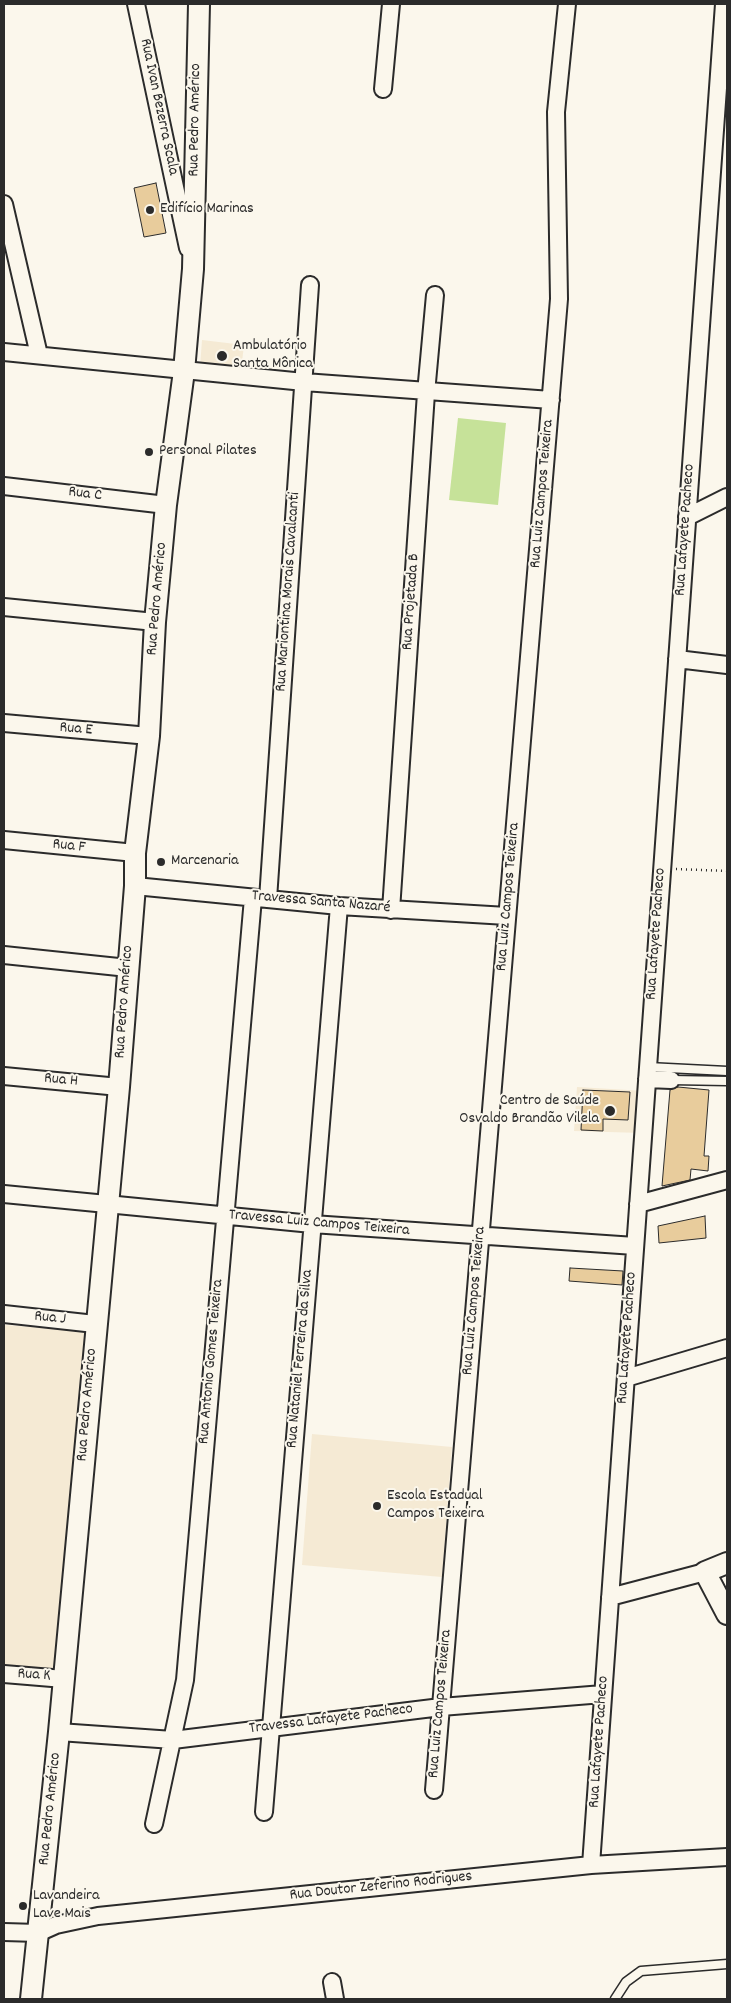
<!DOCTYPE html>
<html>
<head>
<meta charset="utf-8">
<style>
	body { margin:0 }
	#map { position:relative; width:731px; height:2003px; overflow:hidden; background:#fbf7ec; font-family:Dekko,sans-serif }
	canvas { display:block }
	.frame { position:absolute; inset:0; border:5px solid #2b2b2b; pointer-events:none }
</style>
</head>
<body>
<div id="map">
<canvas width="731" height="2003"></canvas>
<div class="frame"></div>
</div>
<script>
const ctx = document.querySelector('canvas').getContext('2d');
ctx.lineJoin = 'round';
function fill(path, color) {
  ctx.fillStyle = color;
  ctx.fill(path, 'evenodd');
}
function toPath(rows) {
  const path = new Path2D();
  for (const r of rows) {
    path.moveTo(r[0], r[1]);
    for (let i = 2; i < r.length; i += 2) path.lineTo(r[i], r[i + 1]);
  }
  return path;
}
function trace(path, color, width, dash) {
  ctx.strokeStyle = color;
  ctx.lineWidth = width;
  ctx.lineCap = dash ? 'butt' : 'round';
  ctx.setLineDash(dash || []);
  ctx.stroke(path);
}
function label(font, color, halo, rows, align = 'center') {
  ctx.font = font + ' Dekko,sans-serif';
  ctx.lineWidth = 4;
  ctx.setLineDash([]);
  ctx.textBaseline = 'middle';
  ctx.strokeStyle = halo;
  ctx.fillStyle = color;
  for (const [text, x, y, turn = 0] of rows) {
    ctx.save();
    ctx.translate(x, y);
    ctx.rotate((+turn || 0) * Math.PI / 180);
    ctx.textAlign = isNaN(turn) ? turn : align;
    if (halo) ctx.strokeText(text, 0, 0);
    ctx.fillText(text, 0, 0);
    ctx.restore();
  }
}
fill(toPath([
	[202,340,244,345,241,371,200,367],
	[577,1087,645,1091,642,1133,574,1131],
	[4,1325,85,1331,54,1675,4,1671],
	[312,1434,452,1447,442,1577,302,1565]
]), '#f5ead4');
fill(toPath([
	[458,418,506,423,498,505,449,500]
]), '#c6e299');
const building = toPath([
	[156,183,166,233,144,237,134,188,156,183],
	[678,1087,709,1090,704,1156,709,1156,708,1171,691,1169,690,1180,662,1186,670,1090,678,1087],
	[583,1090,630,1092,628,1120,603,1119,603,1131,581,1130,583,1090],
	[705,1216,706,1238,659,1243,658,1226,705,1216],
	[570,1268,623,1271,622,1285,569,1281,570,1268]
]);
fill(building, '#e8cc9c');
trace(building, '#2b2b2b', 1);
const service = toPath([
	[648,1067,727,1071],
	[671,1080,727,1081],
	[615,1999,626,1982,641,1971,727,1964]
]);
const minor = toPath([
	[136,4,188,248],
	[383,89,391,4],
	[4,204,39,355],
	[4,352,304,382,551,400],
	[4,486,166,505],
	[687,517,727,497],
	[4,607,155,622],
	[677,659,727,665],
	[4,723,149,736],
	[4,840,135,853],
	[135,886,339,906,507,916],
	[268,899,310,285],
	[391,910,426,393,435,295],
	[4,955,128,968],
	[4,1076,119,1087],
	[647,1079,671,1080],
	[4,1194,312,1224,635,1246],
	[638,1204,727,1180],
	[4,1314,95,1324],
	[626,1378,727,1348],
	[610,1597,705,1572],
	[4,1674,64,1679],
	[59,1732,173,1740,441,1707,603,1694],
	[434,1790,559,299,556,112,567,4],
	[264,1812,339,906],
	[154,1824,185,1680,253,898],
	[591,1865,724,4],
	[4,1932,38,1933,56,1925,98,1916,591,1865,727,1857],
	[332,1982,335,1999]
]);
const tertiary = toPath([
	[727,1563,705,1572,727,1614],
	[31,1999,59,1732,119,1087,135,886,135,853,149,736,155,622,166,505,184,371,193,269,199,4]
]);
trace(service, '#2b2b2b', 11);
trace(minor, '#2b2b2b', 20);
trace(tertiary, '#2b2b2b', 24);
trace(toPath([
	[676,869,727,871]
]), '#2b2b2b', 2.5, [1, 4]);
trace(service, '#fbf7ec', 8);
trace(minor, '#fbf7ec', 16);
trace(tertiary, '#fbf7ec', 20);
for (const [x, y, r, color] of [
	[150,210,5,"#2b2b2b"],
	[222,356,6,"#2b2b2b"],
	[149,452,5,"#2b2b2b"],
	[161,862,5,"#2b2b2b"],
	[610,1111,6,"#2b2b2b"],
	[377,1506,5,"#2b2b2b"],
	[23,1906,5,"#2b2b2b"]
]) {
  const dot = new Path2D();
  dot.arc(x, y, r, 0, 2 * Math.PI);
  ctx.fillStyle = color;
  ctx.fill(dot);
  trace(dot, '#fbf7ec', 2);
}
label('16px', '#2b2b2b', '#fbf7ec', [
	["Rua Ivan Bezerra Scala",158,107,78],
	["Rua Pedro Américo",196,120,-89],
	["Rua Luiz Campos Teixeira",543,494,-85],
	["Rua C",85,495,7],
	["Rua Lafayete Pacheco",686,530,-86],
	["Rua Mariontina Morais Cavalcanti",289,592,-86],
	["Rua Pedro Américo",158,599,-85],
	["Rua Projetada B",412,602,-86],
	["Rua E",76,730,5],
	["Rua F",69,847,6],
	["Rua Luiz Campos Teixeira",509,897,-85],
	["Travessa Santa Nazaré",321,903,5],
	["Rua Lafayete Pacheco",657,934,-86],
	["Rua Pedro Américo",125,1002,-86],
	["Rua H",61,1081,6],
	["Travessa Luiz Campos Teixeira",319,1224,5],
	["Rua Luiz Campos Teixeira",475,1301,-85],
	["Rua J",50,1319,6],
	["Rua Lafayete Pacheco",628,1338,-86],
	["Rua Nataniel Ferreira da Silva",301,1359,-85],
	["Rua Antonio Gomes Teixeira",212,1362,-85],
	["Rua Pedro Américo",88,1405,-85],
	["Rua K",34,1676,4],
	["Rua Luiz Campos Teixeira",441,1704,-85],
	["Travessa Lafayete Pacheco",331,1720,-7],
	["Rua Lafayete Pacheco",600,1742,-86],
	["Rua Pedro Américo",51,1809,-84],
	["Rua Doutor Zeferino Rodrigues",381,1887,-6]
]);
label('16px', '#2b2b2b', '#fbf7ec', [
	["Edifício Marinas",160,210],
	["Ambulatório",233,347],
	["Santa Mônica",233,365],
	["Personal Pilates",159,452],
	["Marcenaria",171,862],
	["Centro de Saúde",599,1102,"right"],
	["Osvaldo Brandão Vilela",599,1120,"right"],
	["Escola Estadual",387,1497],
	["Campos Teixeira",387,1515],
	["Lavandeira",33,1897],
	["Lave Mais",33,1915]
], 'left');
</script>
</body>
</html>
